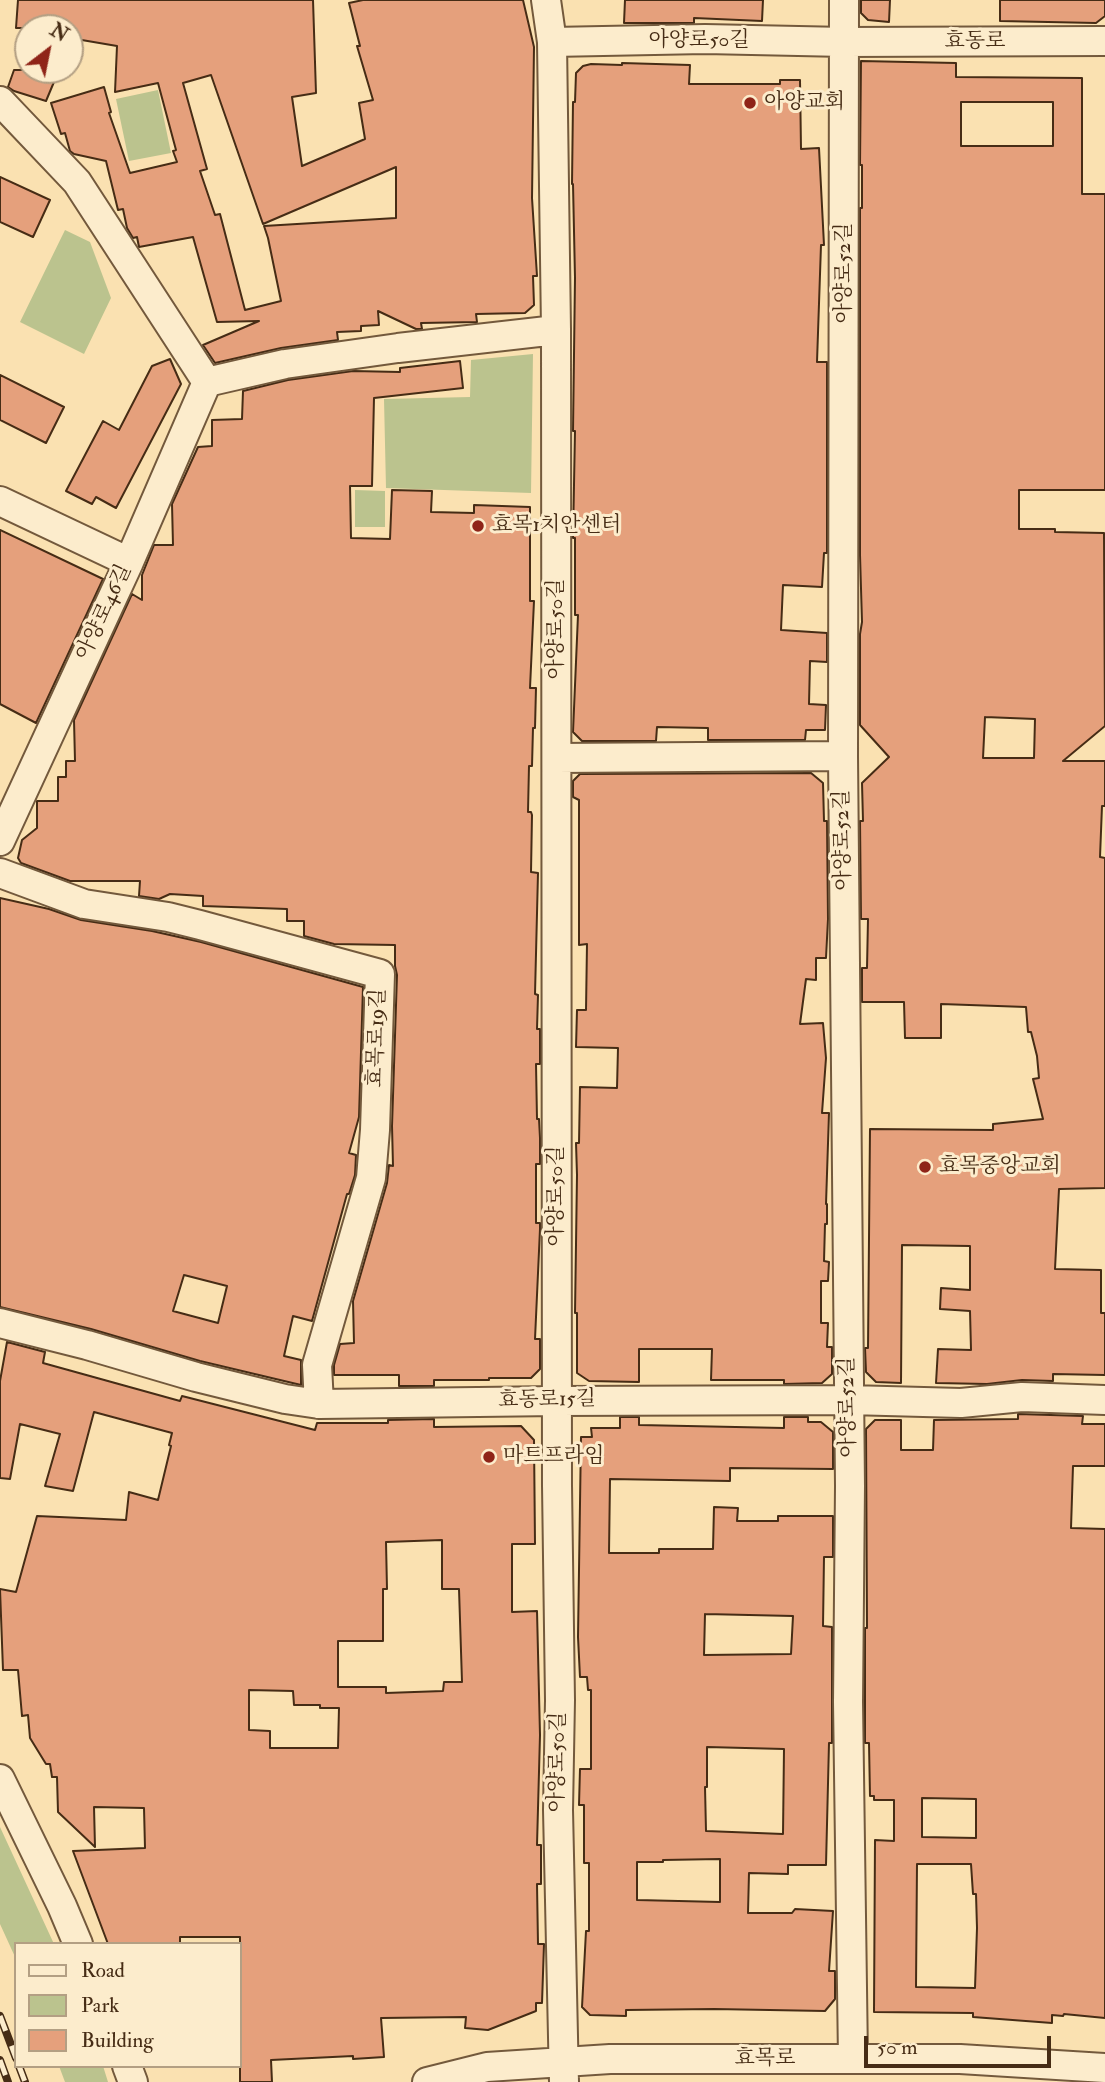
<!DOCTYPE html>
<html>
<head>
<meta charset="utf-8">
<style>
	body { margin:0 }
	#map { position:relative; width:1105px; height:2082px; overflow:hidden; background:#fae1b1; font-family:"IM FELL Double Pica",serif }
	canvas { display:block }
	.legend { position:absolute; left:14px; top:1942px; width:228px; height:126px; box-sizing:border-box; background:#fceccc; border:2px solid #b39f83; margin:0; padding:9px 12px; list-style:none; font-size:21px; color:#462c15 }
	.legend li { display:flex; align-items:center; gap:14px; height:35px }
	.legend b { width:35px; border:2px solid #b39f83 }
	.north { position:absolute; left:14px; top:14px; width:70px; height:70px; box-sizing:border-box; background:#fceccc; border:2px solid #b39f83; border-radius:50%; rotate:32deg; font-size:19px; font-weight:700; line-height:28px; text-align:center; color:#462c15 }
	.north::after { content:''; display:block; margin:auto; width:24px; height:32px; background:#8f2418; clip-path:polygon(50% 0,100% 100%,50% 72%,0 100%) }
	.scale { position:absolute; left:864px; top:2036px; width:187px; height:32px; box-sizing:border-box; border:4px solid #462c15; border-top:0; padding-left:9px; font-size:21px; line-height:24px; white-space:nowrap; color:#462c15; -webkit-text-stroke:5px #fceccc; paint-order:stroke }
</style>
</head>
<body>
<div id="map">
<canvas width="1105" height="2082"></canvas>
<ul class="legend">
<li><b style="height:9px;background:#fceccc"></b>Road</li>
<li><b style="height:19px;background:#bbc38e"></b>Park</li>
<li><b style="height:19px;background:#e5a07c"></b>Building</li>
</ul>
<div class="north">N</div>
<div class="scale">50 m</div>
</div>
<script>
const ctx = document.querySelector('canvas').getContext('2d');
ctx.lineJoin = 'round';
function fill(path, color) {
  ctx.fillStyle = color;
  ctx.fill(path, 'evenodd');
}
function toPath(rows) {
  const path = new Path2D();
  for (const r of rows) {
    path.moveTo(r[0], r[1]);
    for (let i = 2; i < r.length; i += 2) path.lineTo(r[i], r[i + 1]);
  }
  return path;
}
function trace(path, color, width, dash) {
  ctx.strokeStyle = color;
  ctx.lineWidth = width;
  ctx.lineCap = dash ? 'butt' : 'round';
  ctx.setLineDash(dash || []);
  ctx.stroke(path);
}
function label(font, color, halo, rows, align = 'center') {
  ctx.font = font + ' "IM FELL Double Pica","Noto Serif KR",serif';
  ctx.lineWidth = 6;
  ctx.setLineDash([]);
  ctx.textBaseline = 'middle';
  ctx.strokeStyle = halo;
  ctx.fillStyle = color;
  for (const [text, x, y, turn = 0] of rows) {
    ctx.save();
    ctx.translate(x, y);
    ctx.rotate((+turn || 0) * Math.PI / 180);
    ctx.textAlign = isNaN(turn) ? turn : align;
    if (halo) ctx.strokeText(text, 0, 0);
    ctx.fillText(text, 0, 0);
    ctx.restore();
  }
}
fill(toPath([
	[158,90,171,153,129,161,116,99],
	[65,230,90,242,111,298,84,354,20,322],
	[533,354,531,493,386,488,384,399,470,397,471,360],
	[355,490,385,491,385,527,355,527],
	[0,1827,54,1944,16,1944,16,1959,0,1924],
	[59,2066,103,2066,108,2082,65,2082]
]), '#bbc38e');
const building = toPath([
	[18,0,313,0,316,93,292,97,302,166,365,139,359,103,373,100,357,46,360,46,349,3,363,0,523,0,534,47,532,198,537,276,533,276,534,305,525,313,476,314,477,322,421,323,422,329,416,329,378,311,379,325,361,326,361,331,337,332,338,340,281,348,215,363,203,345,259,321,217,322,193,237,139,247,137,237,133,238,127,228,123,209,118,210,106,161,74,154,70,151,65,133,61,134,51,103,104,87,111,112,109,113,130,173,177,162,173,151,176,150,158,83,115,92,117,46,70,38,70,28,16,28,18,0],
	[211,75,263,224,396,167,396,218,264,226,268,238,281,301,245,310,220,214,215,215,200,171,207,169,183,83,211,75],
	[625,0,763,0,762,21,694,18,694,23,624,23,625,0],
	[861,0,890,0,889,22,868,20,861,13,861,0],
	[1000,0,1105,0,1105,16,1096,23,1000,21,1000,0],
	[861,61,956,63,956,77,1082,78,1082,194,1105,194,1105,490,1019,490,1019,529,1055,529,1055,532,1104,533,1105,726,1063,761,1105,761,1105,806,1102,806,1100,857,1105,858,1105,1188,1059,1189,1055,1269,1101,1270,1101,1313,1105,1313,1105,1375,1053,1374,1053,1381,1022,1380,987,1384,936,1383,938,1349,971,1350,970,1311,940,1309,941,1288,970,1290,970,1246,902,1245,901,1383,876,1382,866,1372,865,1348,868,1348,870,1129,993,1130,993,1124,1043,1119,1033,1079,1039,1078,1037,1056,1031,1032,1028,1032,1026,1007,941,1004,941,1038,905,1038,904,1002,862,1002,862,968,867,968,868,919,861,919,860,821,863,821,862,783,889,757,860,725,860,634,862,622,860,555,860,208,862,208,862,165,860,165,861,61],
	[961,102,1053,102,1053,146,961,146,961,102],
	[985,717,1035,719,1034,758,983,758,985,717],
	[622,63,690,65,689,84,780,84,780,80,800,80,801,149,819,148,824,245,821,245,817,362,827,362,827,553,824,553,822,587,783,585,781,630,827,633,827,662,810,661,809,704,826,705,825,730,806,730,805,740,708,740,708,728,657,727,656,741,582,741,573,732,578,615,575,615,575,538,573,538,575,431,573,431,575,278,573,184,572,184,573,102,575,102,576,73,583,66,591,64,622,65,622,63],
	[14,70,59,70,46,101,14,91,8,87,14,70],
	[0,177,50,200,33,237,0,222,0,177],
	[170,359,181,384,116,508,96,497,92,504,66,491,103,421,119,430,152,366,170,359],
	[460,361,463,388,374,398,372,486,350,486,351,538,390,539,392,490,432,491,431,512,474,513,474,505,530,507,530,601,534,601,530,688,536,688,535,728,533,728,532,766,529,766,528,812,531,812,532,815,531,872,538,873,535,994,538,995,537,1029,540,1029,540,1064,536,1064,537,1119,539,1119,540,1138,540,1164,536,1164,536,1223,540,1223,540,1229,535,1339,540,1339,540,1369,531,1378,489,1378,489,1380,434,1380,434,1386,399,1386,399,1375,334,1375,334,1365,340,1344,354,1343,353,1301,387,1183,389,1165,393,1166,392,1126,397,975,395,966,395,945,334,944,304,936,304,921,287,921,287,909,203,906,203,896,170,894,159,899,139,896,140,881,70,881,21,863,18,858,22,840,37,828,37,801,58,801,58,777,66,777,66,761,75,761,74,720,132,594,142,600,142,575,154,545,173,545,172,504,198,447,212,446,212,420,242,419,243,391,288,380,353,371,400,372,400,368,460,361],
	[0,375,64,407,46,443,0,420,0,375],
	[0,530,103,579,36,723,0,704,0,530],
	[811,773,823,783,824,821,827,821,828,919,826,958,816,958,816,980,806,979,800,1024,823,1023,826,1058,822,1113,829,1113,826,1204,827,1204,827,1224,825,1224,824,1261,829,1262,828,1281,821,1281,821,1323,828,1323,827,1347,832,1347,832,1374,822,1383,784,1384,784,1380,711,1380,712,1349,639,1349,639,1382,589,1381,577,1373,577,1313,575,1313,577,1175,576,1143,579,1143,580,1087,617,1088,618,1048,576,1047,577,1010,586,1010,587,944,579,945,579,800,573,797,573,781,580,774,811,773],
	[0,898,49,909,81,920,152,931,201,942,363,987,359,1117,349,1153,356,1155,355,1175,349,1194,347,1194,312,1321,293,1316,284,1356,301,1360,301,1385,200,1361,91,1329,0,1307,0,898],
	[184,1275,227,1286,218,1323,173,1311,184,1275],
	[7,1342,45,1352,43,1363,180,1401,182,1396,315,1430,317,1423,388,1423,388,1420,434,1419,434,1427,521,1426,534,1440,535,1544,512,1544,512,1612,537,1611,540,1735,537,1845,541,1845,541,1884,537,1884,538,1944,544,1944,542,2003,536,2003,536,2011,488,2030,465,2028,466,2017,381,2018,384,2057,353,2059,353,2056,271,2060,272,2082,240,2082,240,1937,180,1937,180,1944,108,1944,73,1851,145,1848,144,1808,94,1807,95,1847,58,1812,57,1777,52,1777,50,1764,46,1764,30,1738,28,1715,22,1716,18,1670,3,1670,0,1589,16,1592,37,1516,126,1520,129,1492,158,1500,171,1446,169,1445,172,1433,94,1412,73,1491,45,1486,60,1434,20,1424,10,1479,0,1478,0,1381,7,1342],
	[442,1540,442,1589,459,1589,462,1682,444,1682,443,1691,386,1693,386,1687,338,1687,338,1641,383,1641,383,1589,387,1589,386,1542,442,1540],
	[249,1690,293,1691,294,1705,320,1705,320,1708,339,1708,338,1748,270,1748,270,1731,249,1730,249,1690],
	[1018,1414,1083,1416,1082,1424,1105,1424,1105,1466,1073,1466,1071,1528,1105,1529,1105,2018,1064,2014,1063,2016,1052,2015,1052,2023,973,2017,973,2013,874,2012,875,1840,894,1841,894,1800,874,1800,874,1796,870,1796,869,1743,865,1743,865,1628,867,1628,866,1429,875,1420,901,1420,901,1450,933,1450,934,1420,1018,1419,1018,1414],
	[922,1798,976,1799,976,1838,922,1837,922,1798],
	[917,1864,971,1864,973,1894,976,1894,977,1928,975,1988,916,1987,917,1864],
	[620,1417,639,1417,639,1425,784,1428,784,1417,808,1417,808,1422,821,1422,833,1432,833,1469,730,1468,730,1481,610,1479,609,1553,659,1553,659,1549,713,1549,714,1507,738,1508,737,1521,778,1521,778,1516,833,1516,833,1557,824,1557,823,1626,832,1627,832,1743,829,1743,826,1865,788,1865,788,1874,749,1873,748,1913,792,1913,795,1909,833,1911,829,1971,835,1971,835,1999,825,2011,714,2009,626,2010,626,2016,590,2015,582,2007,586,1931,589,1931,589,1863,584,1863,584,1805,579,1805,580,1769,591,1769,591,1690,588,1690,587,1677,580,1677,578,1637,581,1437,592,1437,591,1428,620,1428,620,1417],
	[705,1614,793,1616,791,1654,704,1655,705,1614],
	[707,1747,784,1749,783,1834,706,1831,705,1787,707,1787,707,1747],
	[720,1859,720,1902,637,1900,637,1862,663,1862,663,1860,720,1859]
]);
fill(building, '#e5a07c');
trace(building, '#462c15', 2);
const minor = toPath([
	[546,0,552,42,556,330,557,1485,560,1700,558,1810,564,2082],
	[844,0,843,756,850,1486,848,1702,853,2059],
	[552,42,705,39,845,42,1105,41],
	[0,101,77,182,207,382,129,562,0,841],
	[207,382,285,364,398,348,556,330],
	[0,501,129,562],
	[557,758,843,756],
	[0,873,84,904,168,917,200,925,380,974,375,1130,371,1178,317,1365,319,1404],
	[0,1323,87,1345,196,1377,285,1399,319,1404,557,1401,849,1400,961,1403,1022,1397,1105,1400],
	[0,1779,62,1906,78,1944],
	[127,2066,133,2082],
	[427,2082,487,2067,610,2059,960,2059,1105,2068]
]);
trace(minor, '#73593c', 32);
trace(minor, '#fceccc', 28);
const rail = toPath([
	[0,2016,16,2058],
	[0,2060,8,2082],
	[19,2066,25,2082]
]);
trace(rail, '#462c15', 8);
trace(rail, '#fceccc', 5, [16]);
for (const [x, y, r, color] of [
	[750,103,7,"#8f2418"],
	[478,526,7,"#8f2418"],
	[925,1167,7,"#8f2418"],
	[489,1457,7,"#8f2418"]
]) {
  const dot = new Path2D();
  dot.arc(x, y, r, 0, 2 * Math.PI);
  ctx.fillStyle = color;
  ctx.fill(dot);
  trace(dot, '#fceccc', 2.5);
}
label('21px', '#462c15', '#fceccc', [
	["아양로50길",699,41],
	["효동로",975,42],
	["아양로52길",845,273,-90],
	["아양로46길",105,613,-65],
	["아양로50길",557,629,-90],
	["아양로52길",844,840,-91],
	["효목로19길",378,1038,-88],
	["아양로50길",557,1196,-90],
	["효동로15길",547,1401,-1],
	["아양로52길",849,1407,-91],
	["아양로50길",559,1762,-89],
	["효목로",765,2059]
]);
label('21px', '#462c15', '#fceccc', [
	["아양교회",764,103],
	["효목1치안센터",492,526],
	["효목중앙교회",939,1167],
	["마트프라임",503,1457]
], 'left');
</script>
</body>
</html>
